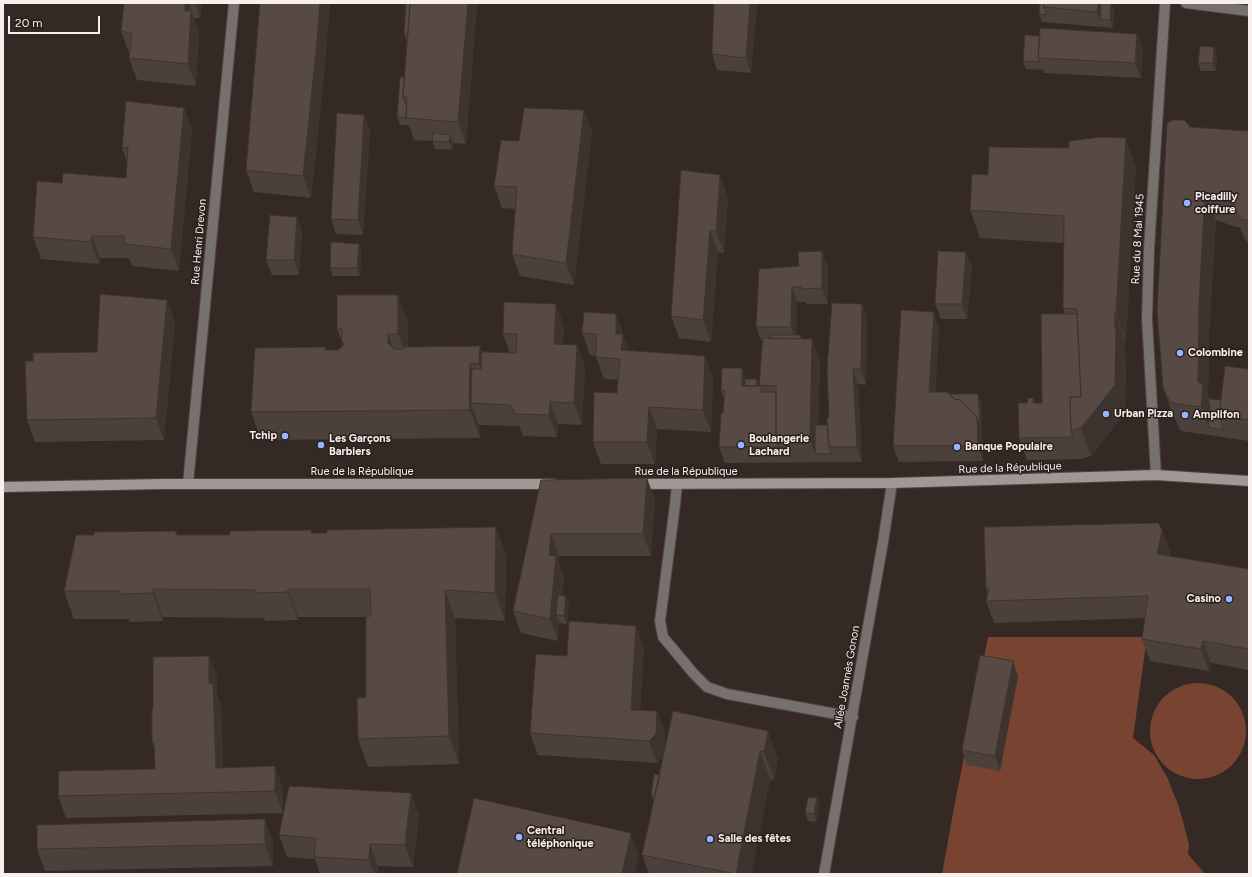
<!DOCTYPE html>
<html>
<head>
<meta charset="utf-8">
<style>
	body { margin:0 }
	#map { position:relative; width:1252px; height:877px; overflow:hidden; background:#342925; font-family:Figtree,sans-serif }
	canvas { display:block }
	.frame { position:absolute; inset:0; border:4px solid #f8f0ed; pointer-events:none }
	.scale { position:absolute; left:8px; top:16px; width:92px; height:18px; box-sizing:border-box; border:2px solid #f8f0ed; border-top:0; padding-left:5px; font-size:12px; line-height:14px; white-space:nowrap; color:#f8f0ed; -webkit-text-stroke:3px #2a1f1b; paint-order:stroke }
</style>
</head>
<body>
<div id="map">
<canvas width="1252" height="877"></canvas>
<div class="frame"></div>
<div class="scale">20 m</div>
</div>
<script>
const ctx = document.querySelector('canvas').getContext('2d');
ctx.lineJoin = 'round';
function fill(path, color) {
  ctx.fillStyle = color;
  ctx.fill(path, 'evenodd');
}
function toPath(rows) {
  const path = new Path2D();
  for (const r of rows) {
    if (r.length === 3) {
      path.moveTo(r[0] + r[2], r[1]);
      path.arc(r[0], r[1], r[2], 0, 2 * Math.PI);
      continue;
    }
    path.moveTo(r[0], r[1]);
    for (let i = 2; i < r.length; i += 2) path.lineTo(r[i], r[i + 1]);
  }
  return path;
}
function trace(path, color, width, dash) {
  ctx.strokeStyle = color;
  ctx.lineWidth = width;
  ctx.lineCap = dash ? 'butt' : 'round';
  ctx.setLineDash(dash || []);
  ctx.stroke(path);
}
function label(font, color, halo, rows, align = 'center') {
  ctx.font = font + ' Figtree,sans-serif';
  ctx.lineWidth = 3;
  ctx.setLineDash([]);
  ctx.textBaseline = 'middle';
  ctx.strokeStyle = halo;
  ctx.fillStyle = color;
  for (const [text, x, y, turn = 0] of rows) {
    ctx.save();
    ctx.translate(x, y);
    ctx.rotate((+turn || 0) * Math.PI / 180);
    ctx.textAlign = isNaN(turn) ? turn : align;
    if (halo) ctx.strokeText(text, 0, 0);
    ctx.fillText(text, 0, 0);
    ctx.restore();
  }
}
fill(toPath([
	[988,637,1147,637,1133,738,1154,755,1167,777,1179,807,1189,844,1188,854,1205,874,942,874,956,797],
	[1198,731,48]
]), '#784431');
const minor = toPath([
	[1186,3,1249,11],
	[1156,475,1147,319,1149,249,1165,3],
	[188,484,234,3],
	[677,484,675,505,660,621,663,637,694,674,707,687,727,694,853,717],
	[824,874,883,542,892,483]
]);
const secondary = toPath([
	[635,484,892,483,1156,475,1249,481],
	[3,487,162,484,553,484]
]);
trace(minor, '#4f4541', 12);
trace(secondary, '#4f4541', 12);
trace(minor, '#77716e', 10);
trace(secondary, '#a19794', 10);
fill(toPath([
	[124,3,202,3,200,18,194,18,199,33,196,86,137,80,129,58,130,54,129,53,121,31],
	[260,3,330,3,324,74,311,198,254,192,246,170],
	[406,3,477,3,466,144,453,143,452,150,435,149,432,141,414,140,409,125,400,125,397,117,404,77,407,42,404,34],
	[757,3,751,73,717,70,712,54],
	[1040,3,1114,9,1113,28,1042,22,1039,14],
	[1025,35,1143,49,1141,78,1044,73,1043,70,1026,69,1023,61],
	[1217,55,1216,71,1201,71,1198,63],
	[184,108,192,130,179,271,132,266,129,258,100,258,99,264,41,259,33,237,62,183,126,178,127,162,122,148],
	[364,115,370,130,363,235,336,234,331,219],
	[1249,122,1249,244,1244,238,1240,227,1236,227,1216,220,1209,333,1208,398,1221,400,1249,369,1249,441,1181,431,1173,415,1163,388,1189,125,1190,127,1248,131],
	[592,132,574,285,520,276,512,254,516,209,502,208,494,186],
	[1136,166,1126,340,1125,340,1125,352,1126,357,1125,413,1091,456,1081,459,1027,460,1019,438,1027,403,1033,398,1035,403,1042,403,1065,314,1063,308,1064,243,980,238,970,210,988,175],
	[681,170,728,197,724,253,718,252,711,342,679,338,671,316],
	[297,217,302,232,299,275,272,275,266,260],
	[359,244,361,252,360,276,333,276,330,268],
	[828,266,828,304,806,304,806,302,797,302,797,335,800,335,802,339,812,339,820,361,818,425,827,425,862,304,867,319,866,385,858,384,862,462,725,463,719,447,724,399,721,390,746,379,757,379,759,386,762,342,756,327,759,269],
	[972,267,967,319,941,319,935,304],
	[398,295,408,323,408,347,510,353,503,334,564,326,563,344,577,345,585,367,582,425,558,424,557,437,523,436,519,426,479,425,480,438,261,440,251,412,326,350,338,350,343,345,337,329],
	[175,322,164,440,35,442,27,420,33,361,97,352],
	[939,328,935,392,949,394,978,394,981,402,983,461,899,462,893,446],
	[582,333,624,336,624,338,629,351,713,378,711,432,657,429,655,464,601,464,593,442,617,393,618,380,604,379,596,357,596,356,590,355],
	[541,480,655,500,651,556,559,556,558,562,564,578,562,596,566,596,569,604,567,624,559,623,558,641,521,633,513,611],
	[1162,530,1170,552,1169,556,1249,569,1249,670,1211,663,1209,671,1150,661,1142,639,1145,618,994,623,986,601,988,594,986,589],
	[176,531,178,535,230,535,312,533,506,554,505,621,455,618,459,764,368,767,358,739,366,697,366,617,298,617,298,620,265,621,264,618,163,617,163,621,130,622,129,619,74,619,64,591,94,535],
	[644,648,640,710,657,711,665,733,664,753,673,711,778,758,774,780,770,779,751,874,649,874,642,855,654,802,651,795,660,775,664,756,657,763,538,755,530,733,567,656],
	[209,656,217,678,217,695,221,705,223,768,283,788,283,813,66,818,58,796,155,769,155,751,152,742],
	[1018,676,1000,771,967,765,962,750],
	[411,793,419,815,413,867,378,866,377,874,320,874,315,859,287,857,279,835],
	[817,798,820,806,816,822,808,821,805,813],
	[273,841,273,866,45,871,37,849]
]), '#4b403b');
fill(toPath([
	[185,3,189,3,199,33,196,86,188,64,185,11],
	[195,3,202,3,200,18],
	[320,3,330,3,324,74,311,198,303,176],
	[468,3,477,3,466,144,458,122],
	[750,3,757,3,751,73,746,58],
	[1098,3,1102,3,1100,20,1097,12],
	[1111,3,1112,3,1114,9,1113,28,1110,20],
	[1137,34,1143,49,1141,78,1135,63],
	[1214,47,1217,55,1216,71,1213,63],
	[184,108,192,130,179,271,171,249],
	[584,110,592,132,574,285,566,263],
	[364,115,370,130,363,235,358,220],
	[450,135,453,143,452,150,449,142],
	[1126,138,1136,166,1126,340,1116,313],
	[720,175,728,197,724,253,716,231],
	[1205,192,1216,220,1209,333,1208,398,1213,413,1208,427,1201,407,1198,378,1199,306],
	[297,217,302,232,299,275,294,260],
	[710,230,718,252,711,342,703,320],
	[92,236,100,258,99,264,91,242],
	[359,244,361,252,360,276,357,268],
	[822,251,828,266,828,304,822,288],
	[966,252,972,267,967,319,962,304],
	[792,287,797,302,797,342,791,327],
	[398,295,408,323,408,368,405,353,398,334],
	[167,300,175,322,164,440,156,418],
	[556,304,564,326,562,366,554,344],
	[862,304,867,319,866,385,861,369],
	[934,312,939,328,935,400,929,392],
	[1115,313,1125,340,1125,352,1126,357,1125,413,1091,456,1081,428,1115,329],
	[616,314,631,356,629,372,616,334],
	[388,334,398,362,388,343],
	[812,339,820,361,818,454,815,454,810,440],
	[577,345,585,367,582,425,574,403],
	[480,346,490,373,489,391,479,364],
	[705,356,713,378,711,432,703,410],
	[470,363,480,391,471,403,469,397],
	[742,368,748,384,748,394,742,386],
	[853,369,858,384,862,462,857,447],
	[757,379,759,387,756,394],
	[978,394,981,402,983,461,978,446,977,417],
	[469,397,479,425,480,438,470,410],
	[550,402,558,424,557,437,549,415],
	[649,407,657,429,655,464,647,442],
	[647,478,655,500,651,556,643,534],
	[496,527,506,554,505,621,495,593],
	[1162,530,1170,552,1166,569,1157,554],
	[551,534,559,556,558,562,564,578,560,615,556,615,559,623,558,641,550,619,549,555],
	[153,589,163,617,163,621,153,593],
	[288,589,298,617,298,620,288,592],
	[445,590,455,618,459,764,449,736],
	[566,596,569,604,567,624,564,616],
	[636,626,644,648,639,732,631,710],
	[1203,641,1211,663,1209,671,1201,649],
	[209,656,217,678,217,695,221,705,224,790,216,768,209,683],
	[1013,661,1018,676,1000,771,995,756],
	[657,711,665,733,664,756,657,763,649,741],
	[768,731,778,758,774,780,764,752],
	[760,751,770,779,751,874,736,874],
	[275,766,283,788,283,813,275,791],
	[411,793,419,815,413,867,405,845],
	[817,798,820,806,816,822,814,814],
	[265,819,273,841,273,866,265,844],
	[631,833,639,855,635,874,622,874],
	[370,844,378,866,377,874,374,874,369,860]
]), '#3d3430');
const building = toPath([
	[124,3,185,3,185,11,191,11,188,64,129,58,132,34,121,31,124,3],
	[260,3,320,3,316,52,303,176,246,170,260,3],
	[406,3,410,3,408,34,404,34,406,3],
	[410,3,468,3,458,122,406,118,407,97,403,97,410,3],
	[714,3,750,3,746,58,712,54,714,3],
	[1040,3,1044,3,1044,7,1047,15,1039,14,1040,3],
	[1044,3,1098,3,1097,12,1044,7,1044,3],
	[1101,3,1111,3,1110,20,1100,20,1101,3],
	[1040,28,1137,34,1135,63,1038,58,1040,28],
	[1025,35,1040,36,1038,58,1040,62,1023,61,1025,35],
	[1200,46,1214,47,1213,63,1198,63,1200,46],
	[400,77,404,77,403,97,407,108,406,118,397,117,400,77],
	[126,101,184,108,171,249,124,244,124,236,92,236,91,242,33,237,37,181,62,183,63,173,126,178,128,147,122,148,126,101],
	[524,108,584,110,566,263,512,254,517,187,494,186,501,140,519,141,524,108],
	[337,113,364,115,358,220,331,219,337,113],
	[1173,120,1184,120,1189,125,1189,127,1248,131,1249,122,1249,220,1243,220,1234,210,1235,200,1226,200,1205,192,1199,306,1198,378,1198,382,1203,385,1201,407,1171,403,1163,388,1157,310,1167,123,1173,120],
	[433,133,450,135,449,142,432,141,433,133],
	[1101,137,1126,138,1116,313,1115,313,1115,329,1116,329,1115,385,1081,428,1071,431,1070,397,1081,397,1077,309,1063,308,1064,216,970,210,972,174,988,175,989,147,1069,148,1069,141,1101,137],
	[681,170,720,175,716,231,710,230,703,320,671,316,681,170],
	[270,215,297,217,294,260,266,260,270,215],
	[331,242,359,244,357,268,330,268,331,242],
	[822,251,822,288,801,289,801,287,792,287,791,327,756,327,759,269,799,266,798,252,822,251],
	[938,251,966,252,962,304,935,304,938,251],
	[100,294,167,300,156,418,27,420,25,361,33,361,33,353,97,352,100,294],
	[337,295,398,295,398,334,388,334,388,343,394,349,404,349,404,347,480,346,479,364,470,363,469,397,470,410,251,412,255,348,325,347,325,350,338,350,345,344,342,342,342,329,337,329,337,295],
	[504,302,556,304,554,344,577,345,574,403,550,402,549,415,515,414,511,405,471,403,472,369,481,369,482,352,516,353,517,334,503,334,504,302],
	[832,303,862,304,861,369,853,369,857,447,829,447,827,417,829,417,827,368,832,303],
	[901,310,934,312,929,392,947,392,956,400,959,399,977,417,978,446,893,446,901,310],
	[584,312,616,314,616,334,623,334,621,350,705,356,703,410,649,407,647,442,593,442,594,392,617,393,620,359,596,357,596,334,582,333,584,312],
	[1041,314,1077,314,1081,397,1070,397,1071,431,1073,437,1019,438,1018,403,1027,403,1028,398,1033,398,1033,403,1042,403,1041,314],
	[770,335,800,335,800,339,769,338,770,335],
	[763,338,812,339,810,440,776,441,776,386,759,385,763,338],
	[1225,366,1249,369,1249,420,1219,416,1225,366],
	[722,368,742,368,742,386,762,386,761,392,776,392,776,441,779,447,719,447,721,413,723,413,725,391,721,390,722,368],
	[745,379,757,379,756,386,745,386,745,379],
	[949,394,978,394,980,425,977,417,959,399,956,400,949,394],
	[1208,399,1221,400,1219,416,1224,430,1208,427,1210,405,1208,399],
	[815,425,827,425,829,447,831,454,815,454,815,425],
	[647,478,643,534,551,534,549,555,556,556,550,619,513,611,541,480,647,478],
	[1158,523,1162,530,1157,554,1249,569,1249,649,1203,641,1201,649,1142,639,1148,596,986,601,989,589,986,589,984,527,1158,523],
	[496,527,495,593,445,590,449,736,358,739,357,698,366,697,366,616,371,616,370,589,288,589,288,592,255,593,255,590,153,589,153,593,120,594,120,591,64,591,76,535,94,535,94,532,176,531,176,535,230,535,230,531,311,530,311,533,327,533,327,530,496,527],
	[558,595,566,596,564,616,556,615,558,595],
	[569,621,636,626,631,710,657,711,656,734,649,741,530,733,536,654,567,656,569,621],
	[980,655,1013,661,995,756,962,750,980,655],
	[209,656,209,683,213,683,216,768,275,766,275,791,58,796,59,771,155,769,154,742,152,742,152,710,153,708,153,657,209,656],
	[673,711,768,731,764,752,760,751,736,874,642,855,673,711],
	[654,774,660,775,655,795,651,795,654,774],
	[289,786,411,793,405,845,370,844,369,860,314,857,316,838,279,835,289,786],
	[808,797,817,798,814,814,805,813,808,797],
	[474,798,631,833,622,874,460,874,457,873,474,798],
	[265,819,265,844,37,849,37,825,265,819]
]);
fill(building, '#574a45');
trace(building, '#3d3430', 1);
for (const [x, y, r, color] of [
	[1187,203,4,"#93b7fd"],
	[1180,353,4,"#93b7fd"],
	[1106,414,4,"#93b7fd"],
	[1185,415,4,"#93b7fd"],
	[285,436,4,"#93b7fd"],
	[321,445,4,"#93b7fd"],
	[741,445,4,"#93b7fd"],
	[957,447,4,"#93b7fd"],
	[1229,599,4,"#93b7fd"],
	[519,837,4,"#93b7fd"],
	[710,839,4,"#93b7fd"]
]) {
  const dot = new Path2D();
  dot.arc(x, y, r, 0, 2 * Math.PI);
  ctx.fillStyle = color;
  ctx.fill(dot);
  trace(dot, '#2a1f1b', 1.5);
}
label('bold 11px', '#f8f0ed', '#2a1f1b', [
	["Picadilly",1195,197],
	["coiffure",1195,210],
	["Colombine",1188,353],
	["Urban Pizza",1114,414],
	["Amplifon",1193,415],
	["Tchip",277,436,"right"],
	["Les Garçons",329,439],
	["Barbiers",329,452],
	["Boulangerie",749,439],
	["Lachard",749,452],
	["Banque Populaire",965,447],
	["Casino",1221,599,"right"],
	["Central",527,831],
	["téléphonique",527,844],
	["Salle des fêtes",718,839]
], 'left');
label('11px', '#f8f0ed', '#2a1f1b', [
	["Rue du 8 Mai 1945",1138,239,-87],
	["Rue Henri Drevon",199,242,-85],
	["Rue de la République",1010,468,-2],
	["Rue de la République",362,472],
	["Rue de la République",686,472],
	["Allée Joannès Gonon",847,677,-80]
]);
</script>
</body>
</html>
